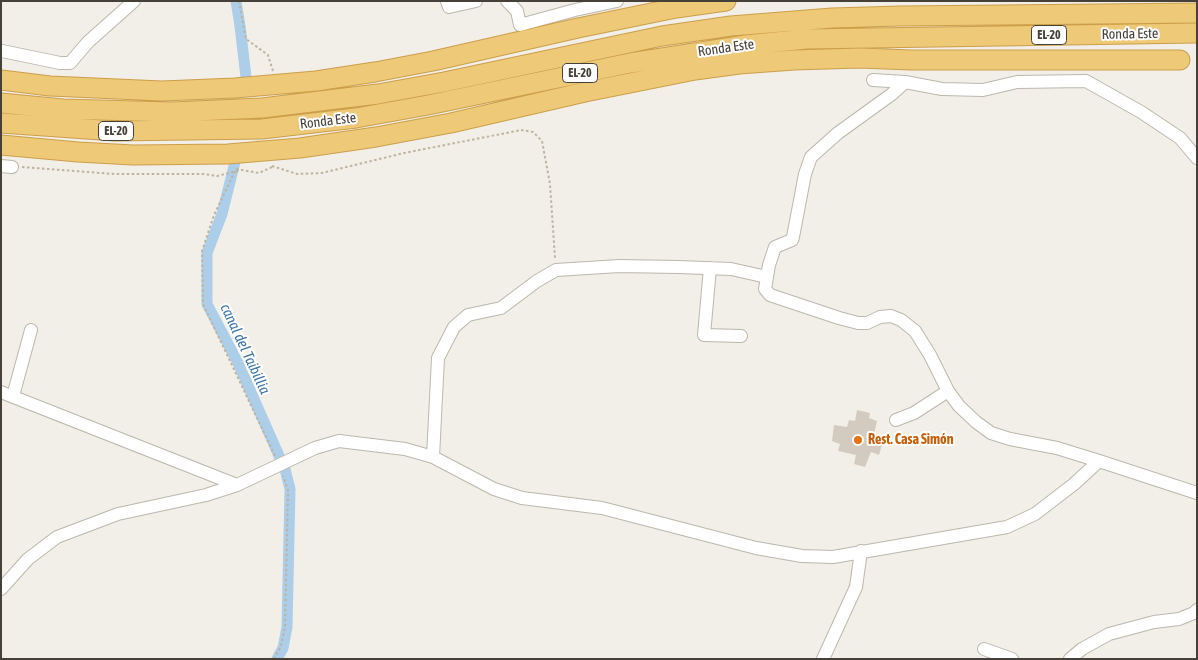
<!DOCTYPE html>
<html>
<head>
<meta charset="utf-8">
<style>
	body { margin:0 }
	#map { position:relative; width:1198px; height:660px; overflow:hidden; background:#f2efe9; font-family:"Asap Condensed",sans-serif }
	canvas { display:block }
	.frame { position:absolute; inset:0; border:2px solid #454038; pointer-events:none }
</style>
</head>
<body>
<div id="map">
<canvas width="1198" height="660"></canvas>
<div class="frame"></div>
</div>
<script>
const ctx = document.querySelector('canvas').getContext('2d');
ctx.lineJoin = 'round';
function toPath(rows) {
  const path = new Path2D();
  for (const r of rows) {
    path.moveTo(r[0], r[1]);
    for (let i = 2; i < r.length; i += 2) path.lineTo(r[i], r[i + 1]);
  }
  return path;
}
function trace(path, color, width, dash) {
  ctx.strokeStyle = color;
  ctx.lineWidth = width;
  ctx.lineCap = dash ? 'butt' : 'round';
  ctx.setLineDash(dash || []);
  ctx.stroke(path);
}
function fill(path, color) {
  ctx.fillStyle = color;
  ctx.fill(path, 'evenodd');
}
function label(font, color, halo, rows, align = 'center') {
  ctx.font = font + ' "Asap Condensed",sans-serif';
  ctx.lineWidth = 4;
  ctx.setLineDash([]);
  ctx.textBaseline = 'middle';
  ctx.strokeStyle = halo;
  ctx.fillStyle = color;
  for (const [text, x, y, turn = 0] of rows) {
    ctx.save();
    ctx.translate(x, y);
    ctx.rotate((+turn || 0) * Math.PI / 180);
    ctx.textAlign = isNaN(turn) ? turn : align;
    if (halo) ctx.strokeText(text, 0, 0);
    ctx.fillText(text, 0, 0);
    ctx.restore();
  }
}
trace(toPath([
	[236,1,240,26,246,77],
	[235,162,222,214,207,253,207,304,238,363,280,458],
	[277,659,283,648,287,627,290,489,285,469]
]), '#accee8', 11);
fill(toPath([
	[857,410,870,413,869,418,877,421,874,434,884,438,879,455,871,452,865,467,854,464,856,455,838,451,840,444,832,441,834,425,847,427,849,420,855,421]
]), '#d3cbbf');
const minor = toPath([
	[447,1,449,7,476,1],
	[507,1,517,11,520,25,575,10,617,1],
	[2,51,60,63,70,63,88,42,134,1],
	[873,80,905,82,942,89,983,90,1017,82,1086,81,1141,112,1180,138,1197,158],
	[905,82,892,94,838,133,811,157,805,174,793,237,792,240,775,247,769,265,765,289,770,295,839,318,858,323,867,323,880,317,891,316,901,320,915,331,930,355,948,391,959,406,976,422,991,433,1010,439,1057,448,1099,461],
	[1,166,12,167],
	[710,268,704,335,741,336],
	[1,392,237,485],
	[13,396,31,330],
	[896,420,914,413,948,391],
	[433,457,438,358,454,327,468,315,501,308,537,281,556,270,619,266,678,267,731,269,767,277],
	[1,589,28,559,57,537,118,514,206,495,237,485,315,448,339,441,405,449,433,457,494,489,522,498,602,508,756,548,802,556,833,557,1007,527,1035,514,1074,484,1099,461,1197,493],
	[984,649,1012,659],
	[823,659,856,587,861,551],
	[1070,659,1082,649,1109,634,1154,622,1179,619,1194,613,1197,610]
]);
const highway = toPath([
	[1,80,50,86,162,91,235,88,316,81,375,72,433,61,578,28,676,8,726,1],
	[1,103,63,109,172,112,262,108,378,94,444,82,662,36,731,26,832,18,900,16,1197,13],
	[1,123,115,131,262,129,356,118,428,105,630,63,746,45,806,39,1197,33],
	[1,145,78,152,133,155,228,154,300,148,376,137,451,123,585,92,695,70,739,64,794,60,860,58,911,60,1180,60]
]);
trace(minor, '#bdb7ac', 14);
trace(highway, '#cc9e49', 21);
trace(toPath([
	[239,1,246,39,268,55,273,71],
	[272,166,297,174,322,173,404,153,486,137,521,130,533,132,542,141,550,184,555,258],
	[22,167,114,174,204,174,217,176,241,170],
	[272,167,259,173,236,169,214,215,202,251,203,304,275,456],
	[274,659,281,646,285,627,288,490,283,476]
]), '#bdb39f', 2, [2.5, 2.5]);
trace(minor, '#fff', 12);
trace(highway, '#eec978', 19);
for (const [x, y, r, color] of [
	[858,440,5,"#e8710a"]
]) {
  const dot = new Path2D();
  dot.arc(x, y, r, 0, 2 * Math.PI);
  ctx.fillStyle = color;
  ctx.fill(dot);
  trace(dot, '#fff', 2);
}
for (const [x, y, w] of [
	[1049,35,35],
	[580,73,35],
	[116,131,35]
]) {
  const box = new Path2D();
  box.roundRect(x - w / 2, y - 9.5, w, 19, 4);
  ctx.fillStyle = '#fff';
  ctx.fill(box);
  trace(box, '#454038', 1);
}
label('bold 12px', '#454038', null, [
	["EL-20",1049,35],
	["EL-20",580,73],
	["EL-20",116,131]
]);
label('14px', '#454038', '#fff', [
	["Ronda Este",1130,34,-1],
	["Ronda Este",726,48,-8],
	["Ronda Este",328,121,-7]
]);
label('bold 14px', '#c56008', '#fff', [
	["Rest. Casa Simón",868,440]
], 'left');
label('italic 15px', '#3d77a5', '#fff', [
	["canal del Taibillia",245,349,65]
]);
</script>
</body>
</html>
